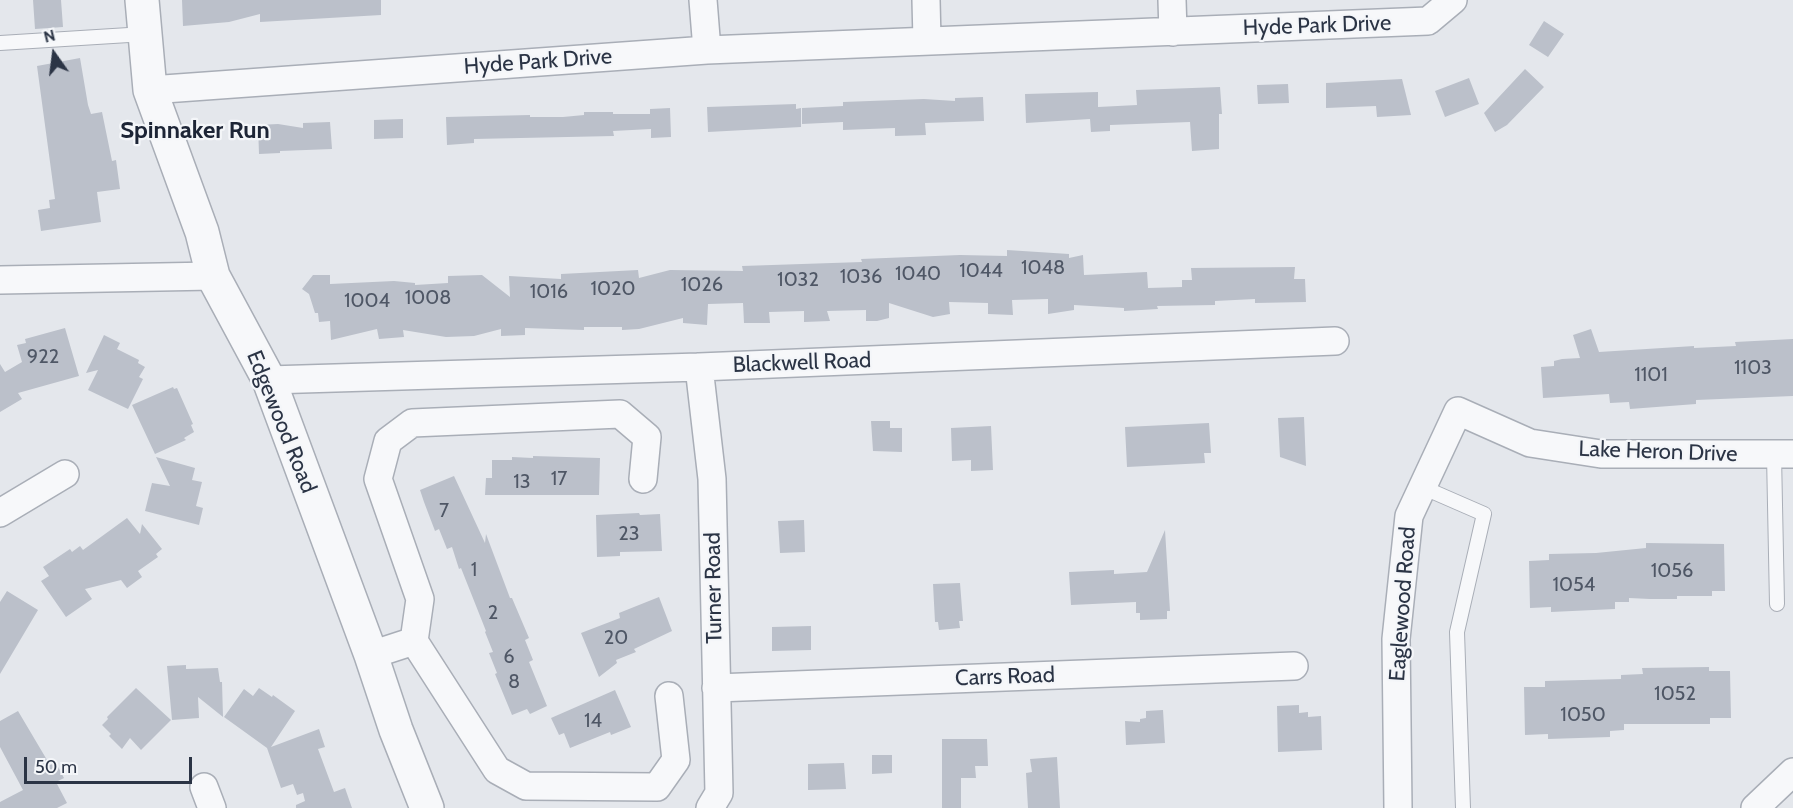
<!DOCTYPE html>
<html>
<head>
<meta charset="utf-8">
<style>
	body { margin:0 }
	#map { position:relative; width:1793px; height:808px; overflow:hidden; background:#e4e7ec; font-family:Cabin,sans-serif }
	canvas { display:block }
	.north { position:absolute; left:24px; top:24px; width:60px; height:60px; -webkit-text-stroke:4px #f4f6f9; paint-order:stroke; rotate:346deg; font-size:16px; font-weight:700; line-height:24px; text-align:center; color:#2b3445 }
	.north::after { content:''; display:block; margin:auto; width:21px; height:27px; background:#2b3445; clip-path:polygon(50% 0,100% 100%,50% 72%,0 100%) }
	.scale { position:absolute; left:24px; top:757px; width:168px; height:27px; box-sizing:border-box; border:3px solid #2b3445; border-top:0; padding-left:8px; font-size:18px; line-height:21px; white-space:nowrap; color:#2b3445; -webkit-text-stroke:4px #f4f6f9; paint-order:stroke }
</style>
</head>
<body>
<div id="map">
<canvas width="1793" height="808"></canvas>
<div class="north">N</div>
<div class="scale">50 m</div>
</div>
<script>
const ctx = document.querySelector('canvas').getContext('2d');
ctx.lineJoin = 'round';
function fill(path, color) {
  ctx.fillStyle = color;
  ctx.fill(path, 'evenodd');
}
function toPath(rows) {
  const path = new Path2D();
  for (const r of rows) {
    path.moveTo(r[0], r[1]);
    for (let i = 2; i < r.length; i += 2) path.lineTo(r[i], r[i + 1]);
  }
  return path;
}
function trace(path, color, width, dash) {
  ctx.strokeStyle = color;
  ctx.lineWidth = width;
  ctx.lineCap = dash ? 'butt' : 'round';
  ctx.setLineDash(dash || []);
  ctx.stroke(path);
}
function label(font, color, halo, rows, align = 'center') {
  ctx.font = font + ' Cabin,sans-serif';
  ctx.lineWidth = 4.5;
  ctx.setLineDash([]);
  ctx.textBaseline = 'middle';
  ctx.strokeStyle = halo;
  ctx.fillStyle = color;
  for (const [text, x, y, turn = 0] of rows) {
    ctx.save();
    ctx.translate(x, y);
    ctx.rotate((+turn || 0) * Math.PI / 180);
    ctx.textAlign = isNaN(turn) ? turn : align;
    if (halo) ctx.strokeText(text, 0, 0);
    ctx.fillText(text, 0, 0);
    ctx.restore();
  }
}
fill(toPath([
	[33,0,61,0,63,27,35,29],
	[182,0,381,0,381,15,260,22,260,14,229,22,183,26],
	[1544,21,1564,34,1548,57,1529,45],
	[80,58,88,105,91,114,102,112,112,161,116,160,120,189,97,192,101,222,41,231,38,210,50,208,49,200,55,199,37,66],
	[1525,69,1544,87,1507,125,1495,132,1484,113],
	[1469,78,1479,104,1445,117,1435,91],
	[1402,79,1411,115,1377,117,1376,106,1326,108,1326,83],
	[1288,84,1289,103,1258,104,1257,85],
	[1220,87,1222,114,1219,114,1219,149,1192,151,1190,122,1110,125,1110,131,1091,132,1090,119,1026,123,1025,94,1098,92,1098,107,1137,105,1136,90],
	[983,97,984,121,925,123,926,135,895,136,895,128,843,130,843,122,802,124,802,108,843,106,843,102,924,99,955,101,955,98],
	[796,104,796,109,801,108,801,127,708,132,707,107],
	[670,108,671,137,651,138,651,129,613,131,614,136,474,139,474,143,447,145,446,117,530,115,530,117,563,117,584,115,584,112,613,112,613,114,650,114,650,109],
	[403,119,403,138,374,139,374,120],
	[330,122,332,149,280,151,280,153,259,154,258,125,278,124,303,128,303,123],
	[1007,250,1069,254,1069,258,1083,255,1084,275,1147,272,1148,288,1182,287,1182,280,1192,280,1191,268,1295,267,1294,279,1305,279,1306,302,1255,303,1255,299,1215,301,1215,305,1157,306,1158,309,1124,311,1124,308,1074,305,1074,310,1048,314,1048,299,1012,300,1013,315,988,314,988,303,949,302,950,314,933,317,889,303,889,318,877,321,866,321,866,310,827,311,830,321,804,322,804,311,769,312,770,323,744,323,743,303,708,304,707,325,683,323,683,318,639,329,622,330,622,327,584,327,584,330,525,328,525,335,501,336,501,329,474,336,446,337,403,330,404,337,379,339,377,329,331,340,330,321,319,322,318,313,315,313,309,294,302,289,313,275,330,275,330,284,394,281,415,283,415,285,448,283,448,276,482,275,510,297,509,276,561,279,561,274,638,270,639,278,670,270,743,271,742,266,862,262,861,259,960,255,1007,256],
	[65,328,79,376,18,393,22,399,0,412,0,364,5,372,22,362,17,345,26,343,25,339],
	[1591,329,1599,352,1694,346,1694,348,1736,346,1735,342,1793,339,1793,396,1696,400,1696,404,1630,409,1629,402,1610,403,1609,394,1543,398,1541,367,1554,366,1554,361,1562,359,1580,358,1573,335],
	[104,335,120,343,117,349,139,360,138,363,145,367,139,377,143,379,128,409,88,390,98,370,86,373],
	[173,387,174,389,177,388,193,424,191,425,194,432,184,438,186,440,155,454,132,405],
	[1304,417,1306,466,1280,457,1278,418],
	[871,421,890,421,890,428,902,428,902,452,873,451],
	[1209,423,1211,453,1204,453,1205,463,1127,467,1125,427],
	[991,426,993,470,971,471,971,460,952,461,951,428],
	[533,456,600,458,599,495,485,495,486,478,492,478,492,460,512,460,512,457,533,458],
	[156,457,195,468,192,480,202,482,196,506,203,508,199,525,145,511,152,483,170,486],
	[454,476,485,543,486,534,510,598,512,598,529,638,525,640,533,660,529,662,547,706,530,714,527,709,512,715,495,674,497,673,489,653,493,652,485,632,486,631,461,568,459,569,452,547,447,549,439,529,435,531,424,502,420,490],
	[639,513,640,515,660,514,662,551,620,552,620,556,597,557,596,515],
	[127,518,140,534,142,524,162,549,156,554,158,557,138,571,142,577,127,588,121,580,85,589,92,599,66,617,41,581,49,576,43,567,70,549,72,552,80,546,83,550],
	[804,520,805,552,780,553,778,521],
	[1165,530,1170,611,1167,611,1167,619,1140,620,1140,613,1136,613,1136,602,1071,605,1069,572,1114,570,1114,574,1147,572],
	[1646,543,1724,544,1725,591,1712,591,1712,596,1677,596,1677,599,1650,599,1629,598,1629,602,1615,602,1615,609,1551,612,1551,607,1530,608,1529,561,1549,560,1549,554,1596,553,1646,548],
	[960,583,963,621,959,621,960,628,939,630,938,622,935,622,933,584],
	[7,591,38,610,0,674,0,602],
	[659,597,672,631,634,649,636,652,616,660,617,663,599,677,581,633,620,618,619,613],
	[811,626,811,650,772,651,772,627],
	[186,665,186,669,218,668,220,682,222,682,223,717,198,697,199,718,172,720,167,666],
	[1709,667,1709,671,1730,671,1731,718,1710,718,1710,724,1624,724,1624,730,1610,731,1610,737,1548,739,1548,734,1525,735,1524,687,1545,687,1545,681,1621,679,1621,675,1643,674,1642,668],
	[136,688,171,720,141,750,130,738,122,749,109,736,111,734,102,725,108,719,107,717],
	[259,688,272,697,273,695,295,711,271,747,319,729,325,747,318,749,334,792,345,788,352,808,296,808,296,805,305,801,303,793,297,795,293,784,281,788,267,748,224,717,244,689,253,696],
	[615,690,631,727,611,735,610,732,570,748,564,733,559,735,551,718],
	[1299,705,1299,713,1308,712,1308,717,1321,716,1322,750,1278,752,1277,706],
	[1163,710,1165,743,1126,745,1125,721,1140,722,1140,719,1146,718,1146,711],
	[18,711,50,765,56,763,64,778,56,782,67,803,57,808,0,808,0,802,23,790,0,747,0,721],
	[942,739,987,739,988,766,975,766,976,778,961,778,961,808,942,808],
	[872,755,892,755,892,773,872,774],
	[1057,757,1060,808,1028,808,1026,773,1032,772,1030,759],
	[844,763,846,789,808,790,808,764]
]), '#bbc0ca');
const service = toPath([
	[0,43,145,34],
	[1774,455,1777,604],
	[1422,487,1484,514,1457,632,1463,808]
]);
const minor = toPath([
	[703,0,707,50],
	[926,0,927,41],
	[1172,0,1173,32],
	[150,90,707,50,1428,21,1453,0],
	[0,280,213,276],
	[699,367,712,479,719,793,710,808],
	[269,380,699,367,1335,341],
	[643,479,647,437,620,414,412,423,388,441,378,479,420,599,414,641,497,770,526,786,657,787,676,760,669,696],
	[0,513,65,474],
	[371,655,414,641],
	[716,688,1294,666],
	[204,787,212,808],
	[1398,808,1396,639,1409,516,1458,411,1530,443,1601,454,1793,454],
	[1755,808,1793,772]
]);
const tertiary = toPath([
	[142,0,150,90,202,232,213,276,269,380,371,655,396,730,427,808]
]);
trace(service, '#a9aeb7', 16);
trace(minor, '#a9aeb7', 30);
trace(tertiary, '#a9aeb7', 36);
trace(service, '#f7f8fa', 14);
trace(minor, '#f7f8fa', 27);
trace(tertiary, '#f7f8fa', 33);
label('20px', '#4f5766', null, [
	["1048",1043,268],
	["1044",981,271],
	["1040",918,274],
	["1036",861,277],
	["1032",798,280],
	["1026",702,285],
	["1020",613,289],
	["1016",549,292],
	["1008",428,298],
	["1004",367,301],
	["922",43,357],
	["1103",1753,368],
	["1101",1651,375],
	["17",559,479],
	["13",522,482],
	["7",444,511],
	["23",629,534],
	["1",474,570],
	["1056",1672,571],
	["1054",1574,585],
	["2",493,613],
	["20",616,638],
	["6",509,657],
	["8",514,682],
	["1052",1675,694],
	["1050",1583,715],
	["14",593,721]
]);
label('22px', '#2b3445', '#f4f6f9', [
	["Hyde Park Drive",1317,26,-2],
	["Hyde Park Drive",538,62,-4],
	["Blackwell Road",802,363,-2],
	["Edgewood Road",281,422,68],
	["Lake Heron Drive",1658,452,2],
	["Turner Road",714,588,-91],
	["Eaglewood Road",1403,604,-86],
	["Carrs Road",1005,677,-2]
]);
label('bold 24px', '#1d2536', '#f4f6f9', [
	["Spinnaker Run",195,131]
]);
</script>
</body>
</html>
